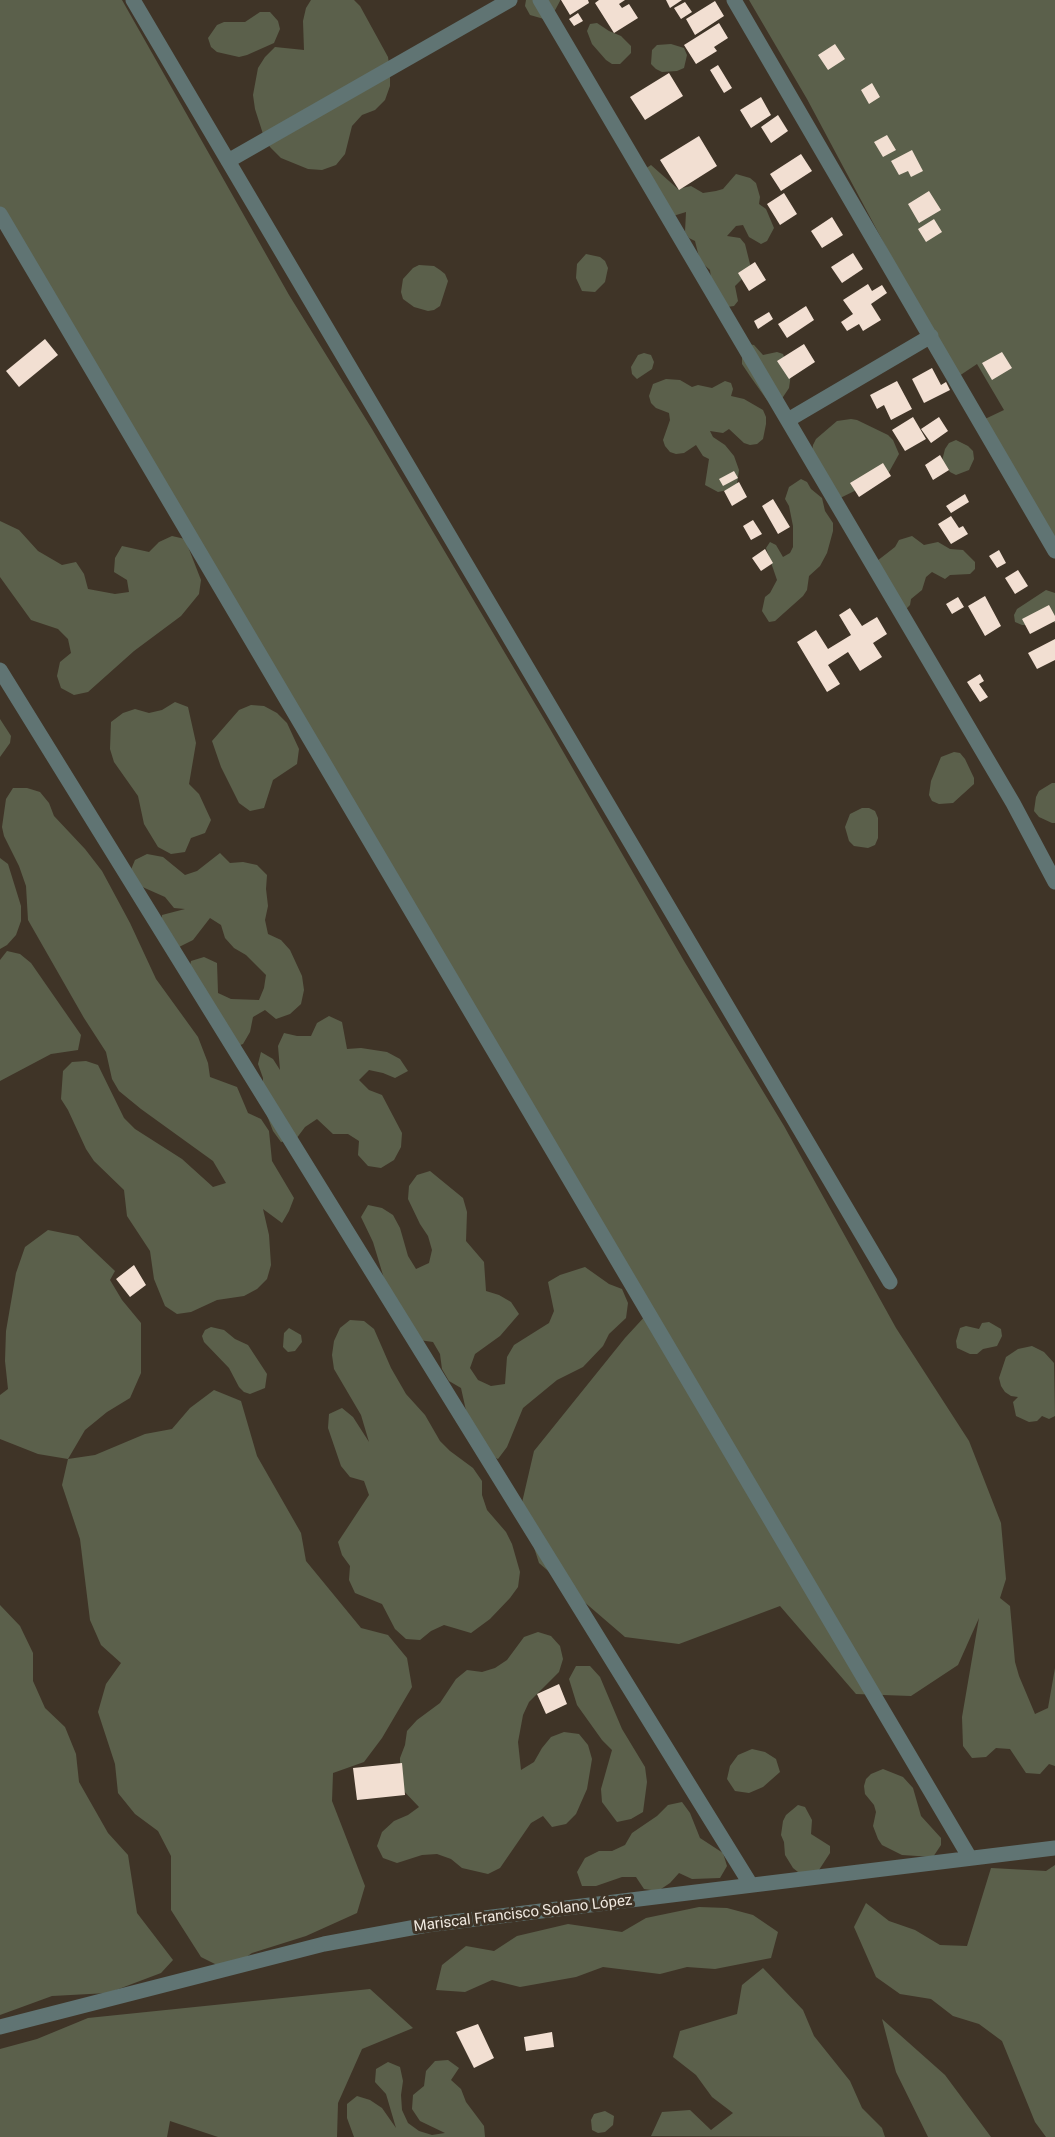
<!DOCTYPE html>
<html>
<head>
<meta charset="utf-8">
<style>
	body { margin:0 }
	canvas { display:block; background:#3f3427 }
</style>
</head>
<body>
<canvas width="1055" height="2137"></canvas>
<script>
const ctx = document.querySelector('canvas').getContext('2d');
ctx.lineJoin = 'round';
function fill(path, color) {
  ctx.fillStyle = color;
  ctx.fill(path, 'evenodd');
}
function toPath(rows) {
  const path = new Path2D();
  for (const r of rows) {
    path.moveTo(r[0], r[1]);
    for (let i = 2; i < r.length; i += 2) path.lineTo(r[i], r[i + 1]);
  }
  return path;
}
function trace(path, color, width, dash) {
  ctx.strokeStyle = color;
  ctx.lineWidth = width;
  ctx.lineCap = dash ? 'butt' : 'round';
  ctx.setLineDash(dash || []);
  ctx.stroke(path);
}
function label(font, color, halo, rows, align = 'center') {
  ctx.font = font + ' Roboto,sans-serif';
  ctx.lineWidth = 6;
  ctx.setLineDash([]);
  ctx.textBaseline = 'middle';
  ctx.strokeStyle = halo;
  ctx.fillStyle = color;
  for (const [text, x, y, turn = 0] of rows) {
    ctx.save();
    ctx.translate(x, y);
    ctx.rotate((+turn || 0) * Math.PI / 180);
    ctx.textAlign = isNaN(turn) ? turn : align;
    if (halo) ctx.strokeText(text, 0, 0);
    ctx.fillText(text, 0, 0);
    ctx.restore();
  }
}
fill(toPath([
	[0,0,122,0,289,295,372,429,550,729,684,961,784,1126,896,1328,969,1441,1001,1523,1006,1579,1000,1598,1010,1606,1015,1662,1019,1676,1035,1714,1048,1708,1055,1668,1055,1766,1049,1764,1040,1774,1026,1773,1010,1749,996,1748,986,1757,972,1758,963,1746,962,1717,979,1618,958,1665,911,1696,856,1694,780,1606,679,1644,625,1637,539,1563,521,1507,534,1451,625,1338,648,1313,0,212],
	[311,0,354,0,360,6,388,57,390,72,390,86,385,100,375,110,362,115,352,126,345,154,336,165,322,170,308,169,281,158,270,147,263,134,255,109,253,95,258,68,265,57,275,47,304,50,303,21,306,8],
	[526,0,560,0,560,1,553,14,544,19,530,15,525,6],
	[749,0,1055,0,1055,556,985,419,1004,410,977,364,956,378,807,99],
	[260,12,270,12,278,21,280,29,274,43,247,55,239,57,217,52,211,47,208,38,217,25,224,22,245,22],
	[597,23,609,31,621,36,631,46,631,53,620,64,612,64,606,60,592,44,587,31,590,24],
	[671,44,684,48,687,55,684,68,677,71,662,72,656,69,651,64,652,50,657,45],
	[651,165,678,189,691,186,703,193,716,191,723,189,736,174,750,178,756,183,760,197,759,204,766,209,774,228,767,241,761,244,749,237,743,225,736,226,727,236,740,238,745,244,750,264,750,271,735,286,738,301,734,306,727,307,711,278,710,270,700,261,695,241,689,238,685,232,686,212,673,216,645,169],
	[586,254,600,257,605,261,608,268,605,282,595,292,582,291,576,278,577,264],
	[419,265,434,266,440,270,445,274,448,281,440,306,434,310,428,311,414,307,403,299,401,292,403,279,413,268],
	[747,344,754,345,763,355,777,352,783,354,791,374,789,388,781,400,767,400,750,376,742,364,742,356],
	[644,353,651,355,654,362,652,369,637,379,632,374,631,367,638,355],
	[666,379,680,380,692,387,698,385,712,388,725,381,731,383,733,389,731,396,744,399,763,410,766,417,766,424,763,439,757,444,750,445,744,443,729,429,723,433,710,431,713,437,725,445,734,456,739,470,737,484,732,489,718,492,705,485,709,459,703,456,696,445,684,453,676,454,670,452,665,446,663,440,670,420,669,413,656,408,651,403,649,396,653,384],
	[851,419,857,420,888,435,893,440,899,454,889,472,877,480,836,500,811,459,813,445,816,439,837,421],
	[956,440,968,446,973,451,974,459,969,470,956,475,950,472,942,461,945,449,949,443],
	[801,479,807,482,811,489,822,498,825,511,833,523,833,531,827,553,820,566,809,576,807,590,803,596,775,621,769,622,762,611,765,597,770,593,777,580,766,548,770,542,776,545,783,557,790,553,793,547,793,526,789,506,785,499,789,487],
	[0,521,19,530,38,551,62,565,76,562,84,574,88,589,115,594,129,592,127,580,114,572,115,558,122,546,149,552,159,542,172,536,185,539,201,580,199,594,181,616,134,651,88,692,74,695,61,688,57,676,60,662,71,653,68,639,58,629,31,620,0,577],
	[912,536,924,545,938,542,950,549,963,550,975,562,975,569,970,574,950,575,945,579,932,572,926,577,922,590,911,599,910,605,905,610,877,561,895,547,899,540],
	[1046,590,1055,593,1055,623,1049,619,1029,625,1022,625,1015,622,1014,615,1017,609],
	[175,702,188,707,196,743,189,784,199,794,211,820,205,833,191,838,185,852,171,854,158,847,144,824,138,796,114,762,110,749,111,722,123,713,135,709,149,713,162,710],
	[251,705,264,706,277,713,287,723,299,749,297,764,273,780,264,808,250,811,239,803,221,767,212,741,239,710],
	[0,719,11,736,10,743,0,757],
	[954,752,960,753,965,759,974,778,974,784,953,803,939,804,932,801,929,795,931,781,941,757],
	[1052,783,1055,783,1055,823,1052,823,1039,817,1034,811,1036,797,1039,791],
	[13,788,27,788,40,792,49,803,54,816,85,849,102,871,130,923,156,979,198,1037,208,1063,210,1077,237,1087,248,1113,261,1119,269,1131,272,1161,294,1198,289,1211,282,1223,263,1209,269,1235,271,1265,267,1279,257,1289,244,1296,217,1300,191,1312,177,1314,165,1306,154,1279,150,1251,127,1216,124,1190,94,1161,86,1149,68,1110,61,1099,63,1071,72,1062,86,1061,98,1065,124,1118,135,1129,182,1159,213,1187,226,1183,213,1161,141,1109,119,1091,112,1079,106,1052,84,1018,28,920,26,886,19,866,4,836,2,827,6,799],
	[862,808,869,808,875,811,878,818,878,838,875,845,868,848,854,846,849,841,845,827,850,814],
	[220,853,230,863,243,862,257,865,267,875,266,889,268,906,265,920,268,934,281,940,290,950,302,976,304,990,301,1004,290,1014,276,1019,265,1010,253,1017,250,1032,243,1044,229,1049,188,976,191,961,204,957,217,963,218,993,231,999,259,1000,264,988,266,975,246,955,234,948,225,938,221,925,210,918,193,940,179,947,161,928,162,915,185,909,174,908,165,897,138,885,130,872,135,860,147,854,163,857,185,875,197,871],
	[0,858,8,864,21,906,21,921,16,935,7,945,0,949],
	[7,951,20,954,31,963,81,1035,78,1050,51,1054,0,1081,0,960],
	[329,1016,342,1022,347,1049,361,1048,387,1052,400,1059,408,1071,395,1078,383,1073,369,1070,359,1080,369,1090,382,1095,402,1133,401,1147,394,1160,381,1168,368,1166,358,1155,359,1141,348,1134,333,1134,317,1119,305,1127,296,1139,281,1142,273,1131,263,1105,263,1078,258,1064,261,1052,273,1059,280,1070,278,1046,284,1033,297,1036,311,1036,317,1023],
	[430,1171,463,1198,467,1212,466,1241,484,1262,486,1291,499,1295,511,1302,519,1314,500,1336,475,1354,470,1368,478,1380,491,1386,505,1384,507,1357,514,1345,549,1323,554,1311,548,1282,560,1275,585,1267,609,1284,622,1289,628,1303,626,1318,609,1334,603,1346,583,1367,557,1380,523,1408,507,1447,498,1459,485,1453,467,1415,461,1388,449,1381,442,1369,440,1354,433,1342,419,1340,389,1295,373,1242,361,1217,368,1205,382,1208,393,1215,400,1228,408,1256,416,1269,429,1263,432,1250,428,1236,420,1224,408,1199,409,1186,417,1175],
	[48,1230,78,1236,115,1271,110,1280,122,1300,141,1323,141,1373,130,1398,107,1412,85,1430,68,1459,95,1455,145,1434,172,1429,190,1408,214,1390,241,1401,257,1456,301,1533,306,1561,361,1628,388,1635,407,1658,412,1687,382,1738,364,1762,333,1773,332,1801,365,1886,357,1913,306,1936,252,1953,227,1970,201,1957,171,1910,171,1856,158,1831,135,1814,118,1793,115,1764,98,1712,106,1684,121,1663,101,1645,90,1620,80,1539,62,1485,68,1459,38,1454,0,1439,0,1395,8,1389,5,1361,6,1331,16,1273,25,1247],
	[350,1320,364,1321,374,1329,391,1368,406,1394,425,1415,440,1441,450,1451,473,1468,482,1481,482,1495,487,1510,506,1532,512,1544,520,1572,518,1587,510,1598,490,1619,471,1633,444,1625,431,1631,420,1640,406,1639,395,1629,382,1604,355,1593,349,1580,350,1566,342,1555,338,1542,369,1495,364,1481,350,1477,341,1466,328,1428,329,1414,342,1408,353,1417,369,1442,361,1415,334,1369,332,1355,334,1341,340,1328],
	[989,1322,1001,1329,1002,1336,997,1346,983,1349,977,1354,970,1354,957,1348,956,1341,960,1328,966,1326,979,1329,982,1323],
	[211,1327,224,1330,235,1339,248,1345,267,1374,265,1388,250,1394,244,1392,239,1387,229,1368,204,1342,202,1336,205,1330],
	[289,1328,301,1335,302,1342,295,1351,288,1352,283,1347,284,1333],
	[1032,1346,1044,1352,1054,1363,1055,1416,1049,1419,1042,1416,1037,1421,1029,1422,1016,1416,1013,1402,1018,1397,1011,1396,1005,1392,1001,1386,999,1378,1006,1357,1018,1349],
	[0,1605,20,1626,33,1653,33,1681,45,1708,65,1727,76,1754,79,1782,108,1833,128,1855,137,1913,173,1960,161,1973,108,1993,52,1996,0,2015],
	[538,1632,551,1636,560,1646,563,1659,559,1672,529,1702,523,1715,518,1742,521,1770,534,1762,542,1748,551,1737,564,1732,579,1734,588,1745,592,1759,587,1789,576,1814,566,1824,552,1827,543,1816,531,1823,500,1868,488,1874,462,1868,451,1859,437,1854,422,1855,397,1863,383,1858,377,1846,382,1832,394,1821,408,1815,419,1807,400,1787,400,1758,405,1745,407,1731,417,1720,440,1703,456,1679,467,1670,482,1672,495,1668,507,1660,524,1637],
	[576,1666,590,1666,600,1677,622,1729,645,1767,647,1782,643,1812,631,1819,617,1822,602,1802,601,1789,612,1750,602,1740,577,1705,569,1679],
	[752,1749,765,1752,776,1759,780,1772,763,1787,749,1793,735,1791,727,1779,730,1766,738,1755],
	[883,1769,903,1777,913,1788,921,1816,941,1838,941,1845,933,1857,902,1855,882,1845,878,1839,873,1826,876,1812,874,1805,865,1794,864,1786,866,1779,871,1774],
	[682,1802,690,1813,700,1838,723,1853,727,1866,720,1878,692,1879,679,1873,670,1883,658,1891,644,1889,636,1877,622,1877,596,1886,582,1886,577,1872,585,1858,599,1851,612,1851,625,1845,632,1833,657,1816,668,1805],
	[798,1805,805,1807,812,1820,811,1834,830,1846,830,1853,817,1873,798,1872,793,1868,785,1855,784,1842,781,1835,783,1821,786,1815],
	[1055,1865,1055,2137,1046,2137,1035,2122,1002,2041,979,2024,953,2016,931,1999,900,1994,876,1977,854,1927,866,1903,889,1921,915,1930,940,1945,967,1946,991,1868,1046,1871],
	[699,1907,727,1908,753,1915,778,1932,771,1958,715,1969,687,1967,660,1974,603,1967,576,1977,520,1987,492,1980,465,1992,436,1990,442,1965,466,1946,494,1951,517,1936,568,1924,622,1932,646,1918],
	[763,1968,803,2010,814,2036,850,2081,862,2108,882,2128,885,2137,651,2136,662,2112,690,2110,711,2130,733,2113,712,2097,696,2075,673,2057,680,2031,737,2014,742,1985],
	[370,1989,413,2028,362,2049,338,2103,337,2137,218,2137,170,2121,167,2137,0,2137,0,2049,37,2039,88,2018],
	[882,2019,945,2075,991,2137,928,2137,896,2072],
	[448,2060,459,2068,451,2080,461,2089,466,2102,484,2126,485,2137,354,2137,347,2118,347,2104,357,2096,370,2100,382,2108,396,2128,386,2094,375,2082,376,2069,388,2062,400,2067,403,2081,401,2095,402,2110,408,2123,419,2131,432,2135,445,2133,420,2121,412,2109,413,2095,424,2086,426,2071,435,2061],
	[605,2111,614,2116,613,2125,605,2132,598,2133,592,2130,591,2120,594,2114]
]), '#5b604b');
fill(toPath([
	[561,0,588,0,589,3,570,15],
	[599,0,625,0,619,4,622,8,629,4,638,18,614,33,595,3],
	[666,0,682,0,670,8],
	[715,1,724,16,695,35,686,19],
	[685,2,692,12,681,19,674,8],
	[578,13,583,21,574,26,569,19],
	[719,23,728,38,714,47,717,51,696,64,684,45],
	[835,44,845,59,828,70,818,55],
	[718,65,732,88,724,93,710,70],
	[669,73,683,96,645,120,630,97],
	[872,83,880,97,869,104,861,90],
	[761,97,771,115,751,128,740,110],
	[778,115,788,131,771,143,761,127],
	[887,135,896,150,883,157,874,142],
	[699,136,717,166,679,190,660,160],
	[912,150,923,171,911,177,908,171,899,175,891,161],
	[801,154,812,171,781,191,770,174],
	[929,191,941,210,919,223,908,204],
	[784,193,797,214,780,225,767,204],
	[832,217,843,235,822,248,811,231],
	[934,219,942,232,926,242,918,229],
	[853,253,863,269,842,283,831,267],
	[755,262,766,280,749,291,738,273],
	[868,284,872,291,882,285,887,293,871,304,881,320,863,331,859,324,847,331,841,322,853,314,843,300],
	[806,306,814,320,787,338,778,324],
	[769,312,773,319,758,329,754,321],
	[45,339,58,355,19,387,6,371],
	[804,344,815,362,789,379,777,361],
	[1002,352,1012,368,992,380,982,363],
	[932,368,941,385,946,382,950,390,924,403,912,379],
	[897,381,912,409,891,420,884,405,877,409,870,395],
	[913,417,926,439,905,451,892,430],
	[939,417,948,431,931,443,921,429],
	[940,455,949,470,933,480,925,465],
	[883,463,891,476,859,497,850,483],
	[734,471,738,478,723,486,719,479],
	[739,482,747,497,732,506,724,491],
	[965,494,969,502,951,513,946,506],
	[773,499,790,527,778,534,762,506],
	[951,516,959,528,963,526,968,534,951,544,938,524],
	[753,520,762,534,751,540,743,526],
	[765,549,773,563,761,571,752,558],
	[999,550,1006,563,997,568,989,556],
	[1018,570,1028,586,1015,594,1005,578],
	[985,596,1001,626,985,636,968,606],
	[958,597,964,607,952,614,946,604],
	[1049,605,1055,616,1055,621,1030,634,1022,619],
	[850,608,862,626,877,617,887,634,873,643,882,657,860,671,848,652,828,665,840,684,827,692,797,642,816,630,828,649,851,635,839,615],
	[1055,639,1055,660,1037,669,1028,653],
	[980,674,984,681,979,684,988,697,980,702,967,682],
	[134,1265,146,1285,130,1297,116,1279],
	[559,1684,567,1704,546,1714,537,1694],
	[402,1763,405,1795,357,1800,353,1768],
	[478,2024,494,2058,474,2068,456,2032],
	[552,2032,554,2047,526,2051,524,2037]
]), '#f2dfd2');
trace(toPath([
	[133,0,890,1282],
	[540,0,1013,803,1055,882],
	[734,0,1055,551],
	[228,161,510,0],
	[0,214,970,1858],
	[788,420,931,336],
	[0,670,751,1885],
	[0,2027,324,1944,427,1925,1055,1848]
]), '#607473', 15);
label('15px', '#f0e9e0', '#3f3427', [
	["Mariscal Francisco Solano López",523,1914,-7]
]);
</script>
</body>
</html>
